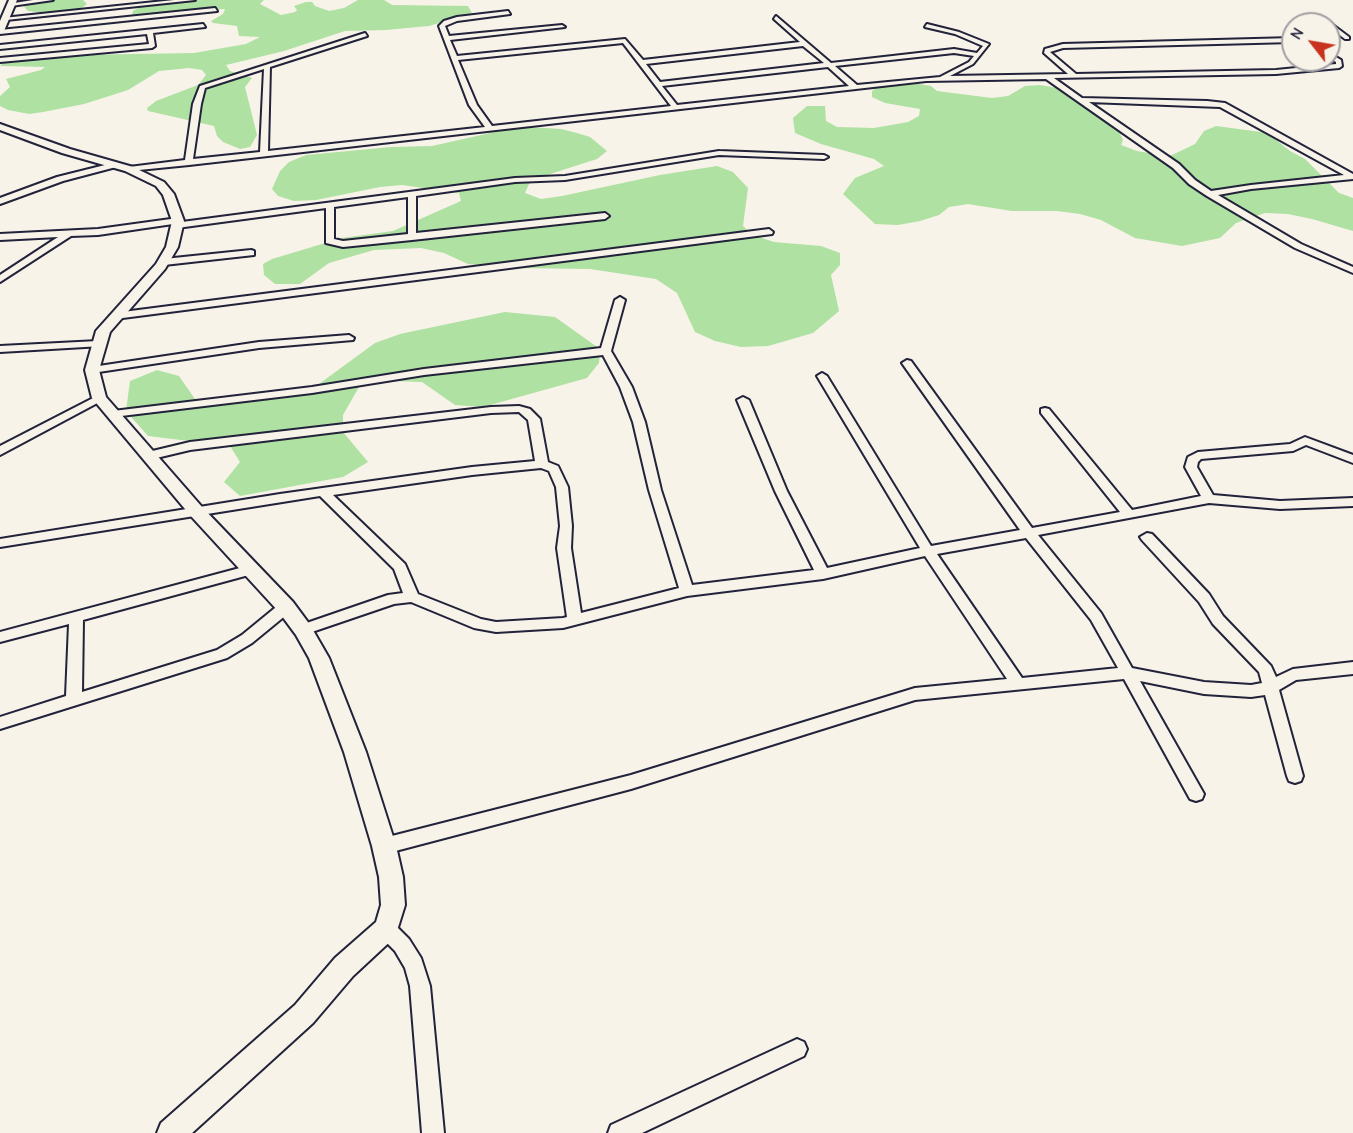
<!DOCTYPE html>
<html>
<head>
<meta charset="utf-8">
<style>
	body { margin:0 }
	#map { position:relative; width:1353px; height:1133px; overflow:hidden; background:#f7f3e8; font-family:"Comic Neue",sans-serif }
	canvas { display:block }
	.north { position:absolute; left:1281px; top:12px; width:60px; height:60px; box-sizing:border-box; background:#f7f3e8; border:2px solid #a29fa3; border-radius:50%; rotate:301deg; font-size:16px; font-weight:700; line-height:24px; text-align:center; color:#22223b }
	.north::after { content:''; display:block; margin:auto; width:21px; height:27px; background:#c8321e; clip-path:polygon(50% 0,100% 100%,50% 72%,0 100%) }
</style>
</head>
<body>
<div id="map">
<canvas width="1353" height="1133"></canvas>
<div class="north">N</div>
</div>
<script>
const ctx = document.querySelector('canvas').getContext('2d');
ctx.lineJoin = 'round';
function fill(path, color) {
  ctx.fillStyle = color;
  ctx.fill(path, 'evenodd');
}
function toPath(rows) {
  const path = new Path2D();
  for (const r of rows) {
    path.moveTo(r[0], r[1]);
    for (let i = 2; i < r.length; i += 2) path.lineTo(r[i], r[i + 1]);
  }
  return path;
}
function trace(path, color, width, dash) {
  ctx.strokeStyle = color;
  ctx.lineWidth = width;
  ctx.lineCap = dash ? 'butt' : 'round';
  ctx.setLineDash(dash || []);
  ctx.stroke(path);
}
fill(toPath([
	[36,0,83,0,87,4,80,9,45,13,28,11,24,7],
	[152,0,264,0,260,4,281,15,295,12,297,10,294,6,306,2,312,2,315,6,329,11,344,8,358,0,384,0,392,5,468,6,472,13,429,26,386,30,345,31,284,51,226,65,230,71,252,78,245,87,257,135,250,147,240,149,223,142,217,136,214,126,148,111,147,108,156,101,198,85,206,75,202,70,189,68,159,71,128,90,84,104,43,112,29,114,8,110,0,106,0,96,10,87,6,79,41,70,45,67,0,66,3,63,76,55,194,53,246,44,260,37,239,36,237,26,213,23,211,21,223,14,225,9,132,15,133,11],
	[914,83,931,86,937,91,992,98,1008,96,1025,86,1040,85,1058,88,1064,94,1087,105,1116,125,1123,140,1121,145,1137,151,1160,155,1172,155,1195,144,1204,131,1216,126,1261,132,1275,139,1290,151,1305,159,1339,193,1353,198,1353,231,1312,219,1288,214,1265,213,1236,223,1220,238,1182,246,1135,238,1101,220,1080,214,1057,211,1012,211,968,204,949,207,939,215,920,221,898,225,875,224,843,194,855,178,884,166,874,159,821,144,795,133,793,118,807,106,825,106,826,121,837,127,874,128,908,122,919,116,920,109,885,103,872,97,872,91,881,85],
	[529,127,561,129,577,133,590,137,607,151,597,159,544,176,529,184,525,193,541,199,562,196,660,175,717,166,733,172,748,188,743,226,753,235,774,242,821,246,840,253,840,265,831,275,839,311,813,333,768,346,741,347,715,341,695,332,677,293,656,279,590,269,514,268,468,264,444,253,421,248,374,250,329,263,300,284,275,284,264,275,263,264,272,259,342,238,393,231,461,201,459,193,402,185,380,187,316,200,294,201,278,196,272,189,280,171,289,162,306,155,391,147,432,146,508,129],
	[505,312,555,317,600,349,599,363,587,378,483,407,455,405,422,382,363,380,343,415,343,432,368,462,343,477,240,496,224,482,240,462,230,446,148,436,126,411,130,381,157,370,179,376,197,402,258,395,291,396,319,384,375,343,400,334]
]), '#afe1a2');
const minor = toPath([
	[33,0,53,0,11,6,8,4,33,0],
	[174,0,195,0,6,20,3,18,174,0],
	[215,8,217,11,0,34,0,30,215,8],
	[508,11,510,14,457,21,445,26,449,36,562,25,565,27,450,40,457,56,625,39,643,60,800,42,774,19,776,16,831,63,954,49,977,53,983,46,955,34,925,27,927,24,959,32,989,44,973,64,950,76,1068,74,1044,53,1045,49,1063,44,1293,38,1293,42,1063,48,1050,52,1076,74,1276,70,1336,64,1336,62,1329,58,1329,53,1341,60,1342,66,1339,68,1276,74,1054,78,1082,98,1207,101,1225,103,1353,174,1353,179,1251,189,1218,195,1301,244,1353,267,1353,273,1295,248,1207,196,1189,184,1173,168,1046,79,926,81,189,165,129,171,125,169,129,167,185,160,193,104,200,86,365,33,367,36,270,67,268,151,485,127,469,105,439,26,444,21,457,17,508,11],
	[623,43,671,106,492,126,477,105,458,60,623,43],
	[803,46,824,63,660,82,646,64,803,46],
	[954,53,974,56,969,62,940,77,857,85,835,66,954,53],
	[828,67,849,86,677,105,662,86,828,67],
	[264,69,260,152,193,159,201,104,205,88,264,69],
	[1089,102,1220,107,1344,175,1251,185,1211,191,1195,180,1179,164,1089,102],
	[1329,22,1349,37,1349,39,1345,39,1329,27,1329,24,1326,24,1329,22],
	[203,24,205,27,153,33,155,46,152,48,0,62,0,58,149,44,147,34,0,49,0,45,203,24],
	[719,151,824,155,828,157,824,159,719,155,565,180,515,182,416,196,416,233,605,213,609,216,605,219,412,240,343,247,326,243,326,208,177,228,173,224,98,235,71,236,0,282,0,275,58,237,0,240,0,234,98,229,178,218,182,222,515,178,565,176,719,151],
	[408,197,408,234,343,241,334,239,334,207,408,197],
	[113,163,116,163,116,167,63,181,0,204,0,198,57,177,113,163],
	[769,229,773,232,772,234,115,319,110,316,115,313,769,229],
	[251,250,254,251,254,255,164,265,159,262,164,259,251,250],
	[620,297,625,300,611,351,632,387,645,422,661,490,692,585,814,570,775,491,737,400,743,397,749,400,787,491,827,568,920,548,817,376,822,373,827,376,931,546,1020,530,902,363,907,360,911,361,1032,528,1120,512,1041,413,1041,409,1045,408,1049,409,1132,510,1201,496,1185,467,1188,457,1198,452,1290,444,1305,437,1353,455,1353,463,1306,445,1293,451,1201,459,1198,462,1197,467,1213,495,1280,501,1353,498,1353,506,1280,509,1209,503,1038,535,1101,613,1132,668,1204,682,1251,685,1262,683,1259,672,1213,624,1199,602,1142,540,1140,537,1147,533,1152,534,1209,594,1223,616,1271,666,1276,677,1293,669,1353,662,1353,674,1296,680,1279,690,1303,776,1301,781,1295,783,1289,781,1287,776,1265,695,1251,697,1204,694,1140,681,1204,794,1202,799,1196,801,1190,799,1124,679,915,700,631,789,384,854,378,851,375,846,378,841,384,838,631,775,915,688,1007,679,925,556,823,579,687,596,563,628,496,632,474,628,411,602,394,604,303,635,298,634,296,630,298,626,388,595,403,593,394,569,320,496,0,547,0,539,280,494,472,467,535,461,528,420,519,412,491,413,190,450,148,460,142,456,144,453,190,442,491,407,519,406,530,409,540,419,548,462,558,466,568,487,572,526,571,548,581,613,679,588,649,490,633,422,620,387,603,355,424,375,312,393,113,417,107,414,113,411,312,387,424,369,601,348,615,300,620,297],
	[541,468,549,471,556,487,560,526,557,548,567,617,563,618,496,622,481,619,418,594,405,564,333,495,472,475,541,468],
	[1026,538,1091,620,1118,668,1022,678,937,554,1026,538],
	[349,335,354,338,353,340,259,348,92,373,87,370,92,367,259,342,349,335],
	[98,341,103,344,102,346,0,352,0,346,98,341],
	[99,395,105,398,103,400,0,455,0,446,99,395],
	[251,565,256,567,258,570,256,573,83,620,82,692,217,650,242,635,281,603,291,603,293,607,291,611,252,643,227,658,0,729,0,717,66,696,69,624,0,642,0,632,251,565],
	[386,920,393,923,409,939,421,958,430,986,444,1133,422,1133,410,986,405,968,395,951,379,935,377,929,379,923,386,920],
	[797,1039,804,1042,807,1049,804,1056,642,1133,608,1133,611,1125,797,1039]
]);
const secondary = toPath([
	[9,0,17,0,4,31,0,33,0,21,9,0],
	[0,124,70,149,133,167,164,182,174,194,184,221,178,247,165,269,110,332,99,370,106,397,202,507,293,602,310,625,329,658,366,752,396,846,403,877,405,905,395,937,353,976,313,1023,192,1133,157,1133,161,1123,295,1005,335,958,376,922,381,905,379,877,372,846,344,752,309,658,296,635,279,612,190,515,92,398,85,370,96,331,156,264,166,247,172,221,163,195,156,186,125,171,62,153,0,130,0,124]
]);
trace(minor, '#22223b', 4);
trace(secondary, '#22223b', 4);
fill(minor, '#f7f3e8');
fill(secondary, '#f7f3e8');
</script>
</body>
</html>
